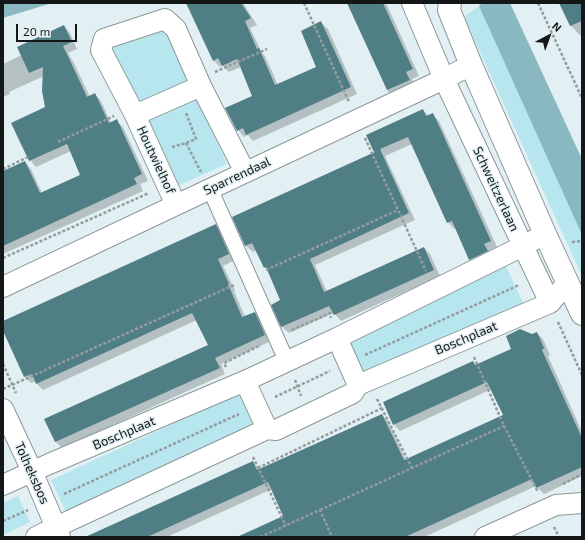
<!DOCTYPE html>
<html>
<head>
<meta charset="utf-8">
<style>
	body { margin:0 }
	#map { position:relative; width:585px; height:540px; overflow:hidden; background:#e3f0f3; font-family:"Exo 2",sans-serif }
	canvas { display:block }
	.frame { position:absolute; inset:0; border:4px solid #131718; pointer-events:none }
	.north { position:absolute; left:529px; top:16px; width:40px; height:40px; -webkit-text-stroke:3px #e3f0f3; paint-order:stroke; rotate:41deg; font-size:11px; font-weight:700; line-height:16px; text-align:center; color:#131718 }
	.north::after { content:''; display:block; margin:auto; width:14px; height:18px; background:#131718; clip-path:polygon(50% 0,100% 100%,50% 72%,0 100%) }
	.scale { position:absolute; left:16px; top:24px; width:61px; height:18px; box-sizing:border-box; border:2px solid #131718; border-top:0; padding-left:5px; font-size:12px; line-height:14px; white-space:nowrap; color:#131718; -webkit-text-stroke:3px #e3f0f3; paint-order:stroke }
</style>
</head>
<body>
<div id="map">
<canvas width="585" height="540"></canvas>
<div class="frame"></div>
<div class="north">N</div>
<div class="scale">20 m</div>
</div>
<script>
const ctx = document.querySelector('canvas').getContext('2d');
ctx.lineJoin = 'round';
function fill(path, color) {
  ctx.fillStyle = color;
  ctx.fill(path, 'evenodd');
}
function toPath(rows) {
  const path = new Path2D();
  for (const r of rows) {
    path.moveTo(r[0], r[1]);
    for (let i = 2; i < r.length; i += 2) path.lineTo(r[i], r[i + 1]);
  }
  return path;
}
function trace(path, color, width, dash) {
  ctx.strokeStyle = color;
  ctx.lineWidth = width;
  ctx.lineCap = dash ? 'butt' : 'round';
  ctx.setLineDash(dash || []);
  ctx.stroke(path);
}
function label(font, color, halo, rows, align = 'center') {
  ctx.font = font + ' "Exo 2",sans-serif';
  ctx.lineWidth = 3;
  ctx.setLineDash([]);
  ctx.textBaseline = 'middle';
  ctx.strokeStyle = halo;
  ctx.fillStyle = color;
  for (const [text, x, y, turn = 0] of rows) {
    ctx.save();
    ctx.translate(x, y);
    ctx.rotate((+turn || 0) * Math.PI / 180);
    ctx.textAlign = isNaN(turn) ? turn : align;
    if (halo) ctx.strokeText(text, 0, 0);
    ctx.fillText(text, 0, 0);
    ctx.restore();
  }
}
fill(toPath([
	[479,6,582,235,582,276,464,17],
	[165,29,190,85,138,108,108,47],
	[196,97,227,164,175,187,144,121],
	[506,266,523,303,365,376,348,338],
	[240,393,255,425,66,512,51,480],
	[18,496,30,522,3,535,3,503]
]), '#b7e6ee');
fill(toPath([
	[3,3,52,3,3,18],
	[482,3,510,3,582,159,582,235,479,6]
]), '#89b8c0');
fill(toPath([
	[187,3,243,3,257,25,250,28,262,53,265,56,278,85,318,67,321,23,328,29,357,94,253,141,248,135,244,137,238,130,254,96,241,67,229,72,222,65,220,67,213,60],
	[348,3,386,3,419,76,412,79,416,87,394,97,387,90],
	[561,3,582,3,582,37,571,26],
	[64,26,70,33,77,49,68,53,74,63,90,97,95,94,101,101,111,123,116,121,123,127,148,181,140,184,143,191,3,254,3,172,25,162,31,169,42,193,81,175,71,151,36,167,30,160,46,108,44,76,9,92,10,94,3,97,3,64,22,55],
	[423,110,429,116,433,115,439,121,497,247,490,250,493,257,477,265,470,259,456,228,454,229,448,222,412,144,385,156,415,220,315,265,327,292,424,248,430,254,440,276,341,321,334,313,289,333,282,327,273,305,282,301,269,271,265,267,257,250,253,252,246,246,233,217,376,152,375,151],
	[216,225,222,232,235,260,223,266,235,290,234,291,245,317,255,313,261,319,271,341,221,364,225,374,62,448,56,442,46,420,210,345,197,320,43,390,37,384,36,381,31,383,25,377,3,329,3,322],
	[537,333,543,339,550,355,548,356,582,432,582,476,544,494,536,486,424,537,238,537,287,515,272,489,167,537,89,537,252,462,259,470,382,415,388,421,406,460,504,416,492,389,400,431,394,425,473,362,477,366,513,350,532,335]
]), '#0003');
fill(toPath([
	[186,3,241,3,251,18,245,21,257,49,259,48,275,85,316,67,301,31,321,21,351,87,246,135,243,128,237,131,225,108,252,96,237,59,222,66,218,58,213,61],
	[347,3,383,3,413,69,406,72,410,80,387,90],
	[559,3,582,3,582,21,570,26],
	[64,25,72,42,63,46,68,56,87,97,95,93,109,123,117,119,142,174,134,178,137,184,3,246,3,171,25,161,40,193,80,175,67,144,29,161,11,123,45,107,42,91,43,67,29,73,17,47],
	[423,109,426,116,433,113,441,130,491,241,484,244,488,251,469,260,452,221,447,223,408,137,380,149,409,213,310,259,324,292,424,247,434,270,334,315,329,306,281,327,271,305,280,300,266,267,264,268,252,243,245,246,232,217,377,151,374,152,366,135],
	[216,224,229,254,218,259,229,284,228,284,242,317,255,312,265,335,215,358,220,368,55,442,44,419,208,345,192,313,36,384,32,374,24,377,3,331,3,321],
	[520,329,532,334,537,332,544,348,542,350,582,438,582,467,536,488,532,479,405,537,237,537,283,516,268,482,147,537,85,537,253,461,257,470,382,414,404,460,503,415,487,382,393,425,383,402,473,361,475,365,511,349,506,336]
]), '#507e85');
const pedestrian = toPath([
	[210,189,287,362]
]);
const minor = toPath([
	[412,3,444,79,550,303],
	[135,115,201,86],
	[176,205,135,115,101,50,104,39,165,19,176,29,201,86,245,172],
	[3,287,176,205,444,79,471,65],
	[337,338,358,385],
	[245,381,267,429],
	[3,409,32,471,60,537],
	[3,485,49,464,245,381,337,338,523,246,545,234],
	[36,537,56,527,267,429,276,430,353,393,358,385,550,303,568,282],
	[485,537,556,505,582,503]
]);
const tertiary = toPath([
	[450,3,449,10,471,65,545,234,582,314]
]);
trace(pedestrian, '#8b9799', 17);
trace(minor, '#8b9799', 22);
trace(tertiary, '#8b9799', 24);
trace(toPath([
	[304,3,349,102],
	[538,3,582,98],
	[215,72,267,49],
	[365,138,426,271],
	[58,142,114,116],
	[186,143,201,172],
	[172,147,186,143,196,139,186,113],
	[3,169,30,156],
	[572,242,582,241],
	[3,258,149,193],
	[266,270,398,210],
	[558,322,582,375],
	[292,330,330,313,331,318],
	[365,355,519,285],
	[474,357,504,426,538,492],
	[3,364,16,393],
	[226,367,224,363,261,345],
	[295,380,301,396],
	[3,389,234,285],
	[275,397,330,371],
	[377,399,412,468],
	[253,457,286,526],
	[258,468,382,408],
	[563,484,582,474],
	[64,494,239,414],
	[320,510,504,426],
	[3,521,28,510],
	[554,527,559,537],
	[260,537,320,510,332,537]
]), '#929c9e', 2.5, [3, 2]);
trace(pedestrian, '#fff', 15);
trace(minor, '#fff', 20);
trace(tertiary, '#fff', 22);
label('13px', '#131718', '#e3f0f3', [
	["Houtwielhof",156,160,65],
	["Sparrendaal",237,176,-25],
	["Schweitzerlaan",496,189,65],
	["Boschplaat",466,338,-23],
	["Boschplaat",124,433,-23],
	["Tolheksbos",32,473,66]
]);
</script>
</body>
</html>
